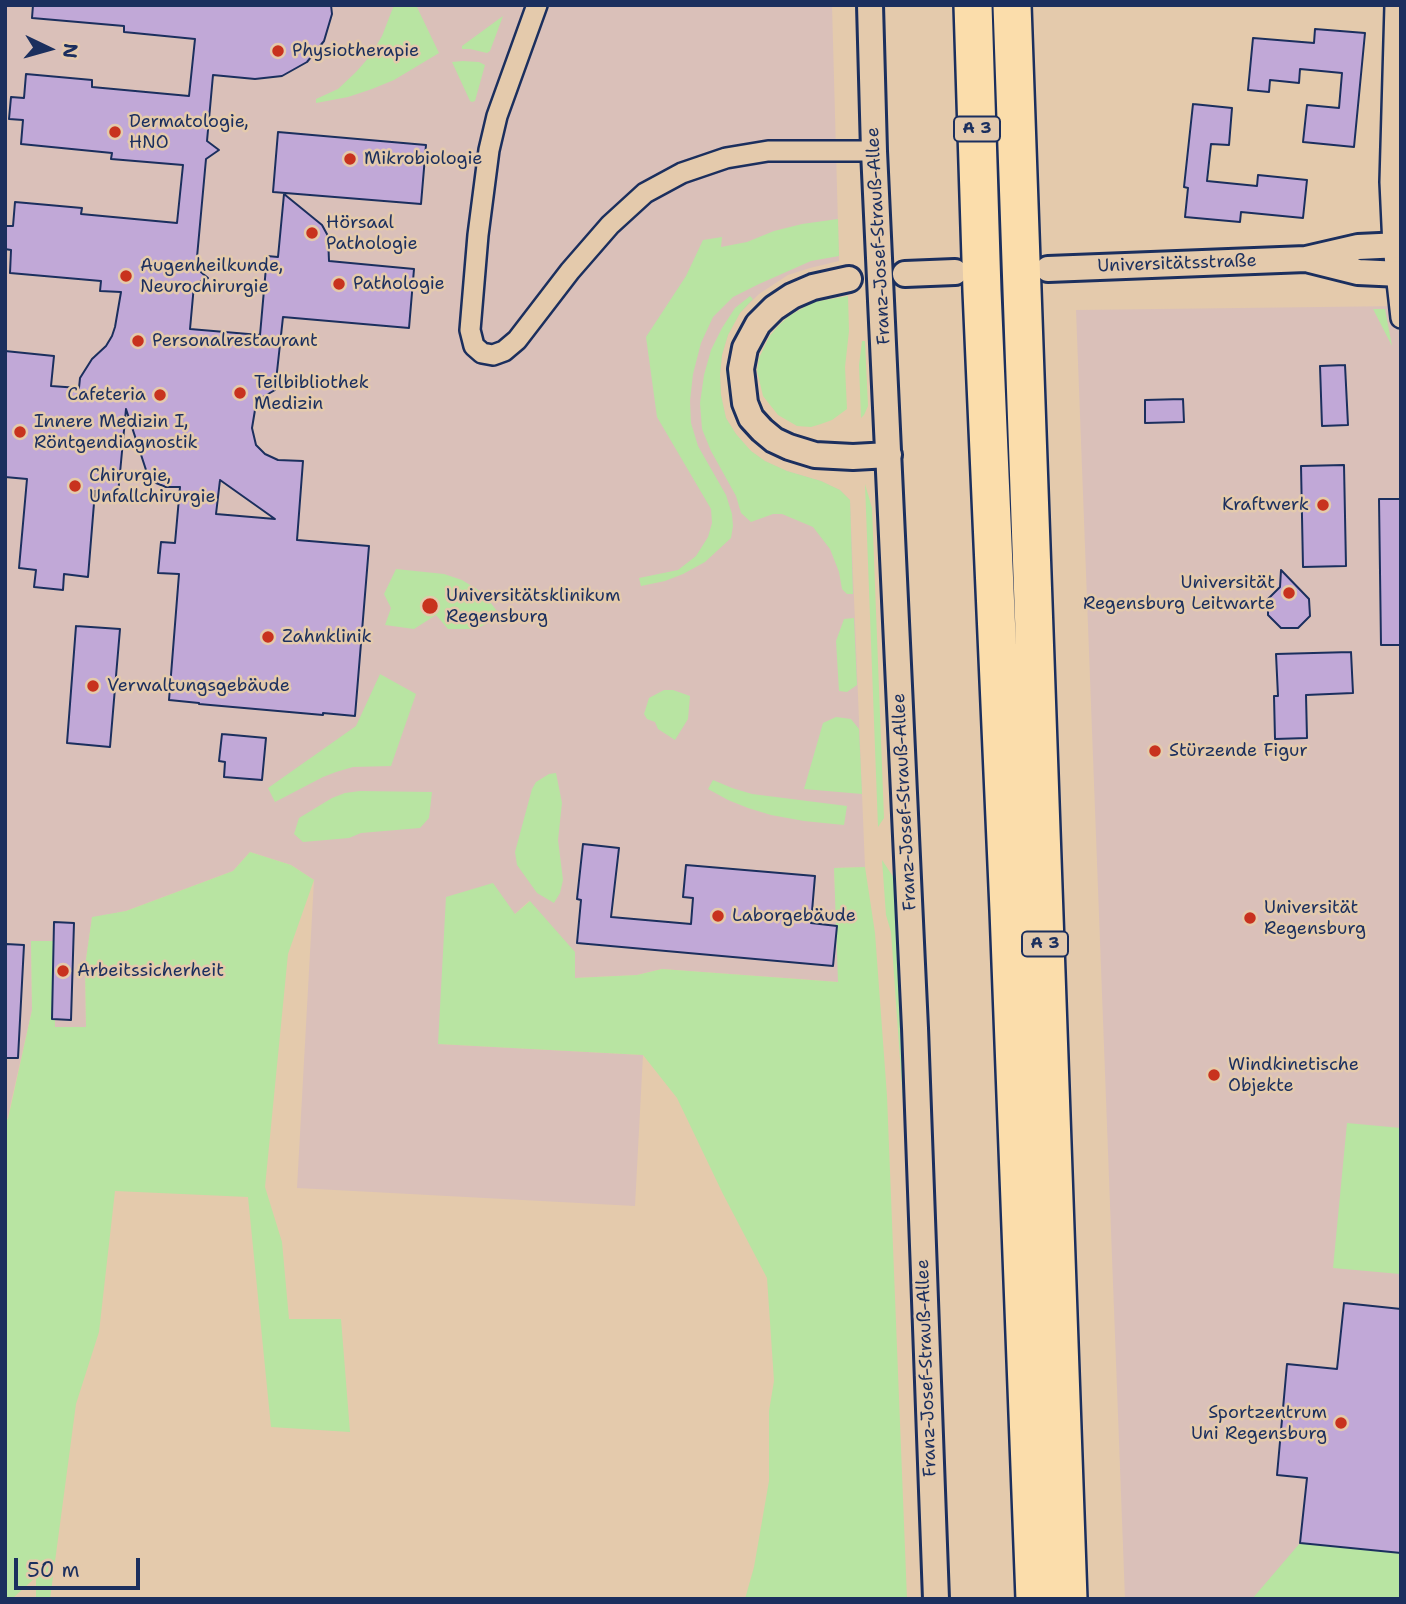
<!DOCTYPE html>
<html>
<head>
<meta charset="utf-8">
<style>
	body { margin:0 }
	#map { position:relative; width:1406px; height:1604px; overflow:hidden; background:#e4caac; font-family:"Shantell Sans",sans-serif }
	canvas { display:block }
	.frame { position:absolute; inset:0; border:7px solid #1b2f5e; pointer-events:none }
	.north { position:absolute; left:14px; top:14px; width:70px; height:70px; -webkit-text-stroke:5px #e4caac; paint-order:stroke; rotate:95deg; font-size:19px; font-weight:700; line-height:28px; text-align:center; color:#1b2f5e }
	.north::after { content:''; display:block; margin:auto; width:24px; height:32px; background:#1b2f5e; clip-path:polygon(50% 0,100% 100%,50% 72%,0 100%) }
	.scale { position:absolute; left:14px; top:1558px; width:126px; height:32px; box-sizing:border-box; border:4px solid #1b2f5e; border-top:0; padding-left:9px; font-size:21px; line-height:24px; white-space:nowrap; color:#1b2f5e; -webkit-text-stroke:5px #e4caac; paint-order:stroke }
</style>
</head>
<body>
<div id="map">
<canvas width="1406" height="1604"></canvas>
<div class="frame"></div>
<div class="north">N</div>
<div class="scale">50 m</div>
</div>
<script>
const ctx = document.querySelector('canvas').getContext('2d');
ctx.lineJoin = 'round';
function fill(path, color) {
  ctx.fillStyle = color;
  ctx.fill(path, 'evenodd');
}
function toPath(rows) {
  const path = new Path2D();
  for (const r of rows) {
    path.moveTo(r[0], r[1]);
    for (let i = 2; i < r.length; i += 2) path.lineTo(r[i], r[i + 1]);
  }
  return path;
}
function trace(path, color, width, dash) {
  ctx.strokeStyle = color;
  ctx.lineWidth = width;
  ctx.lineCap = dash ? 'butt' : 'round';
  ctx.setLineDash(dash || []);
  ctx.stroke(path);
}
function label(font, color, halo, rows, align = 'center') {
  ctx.font = font + ' "Shantell Sans",sans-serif';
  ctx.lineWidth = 5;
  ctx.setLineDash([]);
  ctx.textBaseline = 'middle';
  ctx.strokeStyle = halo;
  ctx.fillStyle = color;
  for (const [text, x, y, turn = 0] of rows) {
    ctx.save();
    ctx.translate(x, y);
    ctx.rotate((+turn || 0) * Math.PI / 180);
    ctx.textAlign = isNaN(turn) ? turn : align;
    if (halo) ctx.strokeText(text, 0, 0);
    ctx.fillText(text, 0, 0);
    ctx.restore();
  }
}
fill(toPath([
	[5,5,832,5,839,261,810,268,788,275,759,294,740,313,728,335,722,355,720,374,721,395,726,418,736,434,751,451,765,461,787,471,821,481,840,490,850,500,865,867,834,868,839,982,662,969,637,975,575,978,529,901,515,914,439,1044,643,1055,635,1206,297,1188,314,880,291,865,250,852,233,871,126,911,92,918,85,966,86,1027,55,1027,54,941,31,941,32,1010,7,1120,5,1120],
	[1401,306,1401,1599,1125,1599,1076,310]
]), '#dac0b9');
fill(toPath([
	[394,5,416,5,439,53,394,80,372,89,348,97,316,103,316,99,338,89,356,72,371,55,382,36],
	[503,16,490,51,487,53,470,49,462,49,462,46],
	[463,61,479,62,485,65,475,101,472,102,470,101,452,62],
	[838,219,839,256,811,261,759,284,733,297,713,317,701,343,693,374,690,401,691,423,698,446,726,495,732,514,733,526,731,538,705,562,683,574,665,581,641,586,639,578,678,570,696,556,708,537,712,523,711,509,657,417,646,337,686,276,703,240,722,237,721,247,747,242,774,231,802,224],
	[750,296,753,299,740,313,728,335,722,355,720,374,721,395,726,418,736,434,751,451,765,461,787,471,821,481,840,490,850,500,853,594,847,594,842,589,839,572,830,549,813,527,782,514,773,514,751,522,741,513,736,496,711,451,702,429,700,403,704,375,711,350,722,328,735,308],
	[848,296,849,331,845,367,847,409,832,420,821,424,811,427,797,426,778,415,763,396,757,371,759,358,769,337,778,326,789,316,813,302],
	[1373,309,1385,309,1392,346],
	[862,341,865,341,868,406,864,415,861,418,859,365],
	[865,484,872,508,884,818,878,827],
	[396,569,444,574,462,580,483,593,497,611,488,623,476,629,448,629,436,615,414,629,385,625,391,608,384,594],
	[854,618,857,685,847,692,839,691,836,641,844,619],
	[380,674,416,694,391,766,353,767,336,772,323,777,275,802,268,788,356,726],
	[664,690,673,690,690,696,688,719,675,740,658,729,655,722,647,719,644,714,649,698],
	[836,717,851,719,859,729,862,794,804,789,823,723],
	[556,773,562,803,558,840,563,880,560,893,554,903,537,893,517,865,515,852,532,789,536,782,549,774],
	[713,780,732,788,752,794,847,806,844,825,804,821,771,815,748,808,728,800,708,789],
	[360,791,432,792,429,818,420,828,361,833,349,838,303,842,294,834,299,818,332,798,345,793],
	[250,852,291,865,314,880,288,954,265,1187,282,1242,289,1319,341,1319,350,1432,271,1427,248,1197,115,1191,99,1332,76,1404,50,1599,36,1599,36,1577,12,1599,5,1599,5,1120,8,1119,32,1010,31,941,54,941,55,1027,86,1027,85,966,92,917,126,911,233,871],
	[882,860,894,878,907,1066,931,1599,922,1599,912,1321,909,1187,891,932,886,915],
	[865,867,875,933,887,1096,907,1599,745,1599,754,1567,769,1481,769,1411,774,1381,767,1278,723,1194,677,1098,643,1055,438,1044,446,897,493,883,515,914,530,901,575,952,575,978,637,975,662,969,838,982,834,868],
	[1347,1123,1401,1128,1400,1274,1333,1268],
	[1344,1303,1401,1309,1401,1599,1252,1599,1300,1543,1320,1480,1277,1475,1287,1364,1363,1371,1340,1344]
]), '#b8e4a2');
const building = toPath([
	[33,5,331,5,332,14,324,41,307,62,282,76,255,79,213,75,207,141,219,150,206,159,196,268,208,278,194,285,190,329,260,335,267,256,278,257,284,194,322,225,328,236,329,261,414,269,409,328,283,317,275,390,263,397,255,410,252,428,256,445,265,454,278,460,303,461,297,540,369,546,355,716,323,713,323,715,199,704,199,703,169,700,179,574,158,573,161,542,175,543,180,487,166,487,156,483,147,473,126,409,118,494,95,491,88,577,64,574,63,590,34,587,36,570,19,568,27,479,5,477,5,351,54,356,51,386,79,388,80,378,92,359,106,346,112,336,115,327,121,292,100,291,101,281,10,273,11,250,5,249,5,226,13,226,15,202,82,208,81,214,177,223,183,165,111,159,112,153,21,144,23,120,9,119,11,97,24,98,26,74,92,80,92,87,189,96,195,39,124,32,124,26,32,18,33,5],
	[220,480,275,519,216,514,220,480],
	[1315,29,1365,33,1354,147,1303,142,1307,105,1339,108,1342,73,1300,69,1299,83,1270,80,1269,92,1248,90,1253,38,1314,43,1315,29],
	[1193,104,1232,108,1229,145,1211,144,1207,181,1257,186,1258,175,1307,180,1303,218,1241,212,1240,222,1185,217,1188,188,1184,187,1193,104],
	[278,132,426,145,421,204,273,192,278,132],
	[1345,365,1348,425,1322,426,1320,366,1345,365],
	[1183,399,1184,422,1145,423,1145,400,1183,399],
	[1344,465,1346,566,1303,567,1301,466,1344,465],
	[1379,499,1401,499,1401,645,1381,645,1379,499],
	[1281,570,1309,599,1310,616,1298,628,1281,628,1268,615,1268,599,1280,587,1281,570],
	[76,626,120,629,110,747,67,743,76,626],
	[1351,652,1353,693,1306,695,1307,738,1275,739,1274,696,1278,696,1276,654,1351,652],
	[222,734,266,738,262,780,224,777,225,762,219,761,222,734],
	[583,844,619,848,611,917,691,924,693,898,683,897,686,865,815,876,811,923,837,926,833,966,577,943,581,900,577,899,583,844],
	[54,922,74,923,71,1020,52,1019,54,922],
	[6,944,24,945,18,1058,5,1058,6,944],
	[1344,1303,1401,1309,1401,1553,1300,1543,1307,1478,1277,1475,1287,1364,1337,1369,1344,1303]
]);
fill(building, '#c1a8d7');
trace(building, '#1b2f5e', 2);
const minor = toPath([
	[537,5,497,116,489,150,478,235,470,330,474,346,482,353,493,355,504,351,517,340,570,271,610,225,645,193,682,173,726,158,768,151,874,151],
	[1395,5,1390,182,1393,246,1401,318]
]);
const tertiary = toPath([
	[870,5,874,151,915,1028,936,1599],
	[1310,260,1358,272,1401,274],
	[1048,269,1306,259,1358,247,1401,245],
	[905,274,955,272],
	[849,279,813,287,792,296,774,308,758,324,745,348,741,369,745,403,751,418,762,430,774,440,789,447,815,455,853,457,889,455]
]);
const motorway = toPath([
	[973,5,982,291,1009,910,1035,1599],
	[1012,5,1068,1599]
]);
trace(minor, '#1b2f5e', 24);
trace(tertiary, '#1b2f5e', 30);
trace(motorway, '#1b2f5e', 42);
trace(minor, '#e4caac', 19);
trace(tertiary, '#e4caac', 24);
trace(motorway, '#fbddab', 37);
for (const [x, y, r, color] of [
	[278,51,7,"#c8321e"],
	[115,132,7,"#c8321e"],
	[350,159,7,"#c8321e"],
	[312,233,7,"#c8321e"],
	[126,276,7,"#c8321e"],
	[339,284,7,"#c8321e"],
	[138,341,7,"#c8321e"],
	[240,393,7,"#c8321e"],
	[160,395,7,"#c8321e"],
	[20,432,7,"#c8321e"],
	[75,486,7,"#c8321e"],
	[1323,505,7,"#c8321e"],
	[1289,593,7,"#c8321e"],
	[430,606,9,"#c8321e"],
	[268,637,7,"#c8321e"],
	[93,686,7,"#c8321e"],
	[1155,751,7,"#c8321e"],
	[718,916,7,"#c8321e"],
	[1250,918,7,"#c8321e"],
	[63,971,7,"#c8321e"],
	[1214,1075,7,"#c8321e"],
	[1341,1423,7,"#c8321e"]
]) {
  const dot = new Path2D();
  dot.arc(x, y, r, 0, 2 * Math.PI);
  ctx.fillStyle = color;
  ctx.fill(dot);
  trace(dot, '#e4caac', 2.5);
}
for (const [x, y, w] of [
	[977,129,46],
	[1045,944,46]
]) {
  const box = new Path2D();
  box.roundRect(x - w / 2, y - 12.5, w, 25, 5);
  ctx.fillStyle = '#e4caac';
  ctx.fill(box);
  trace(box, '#1b2f5e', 2);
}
label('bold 16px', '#1b2f5e', null, [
	["A 3",977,129],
	["A 3",1045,944]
]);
label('18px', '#1b2f5e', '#e4caac', [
	["Physiotherapie",292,51],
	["Dermatologie,",129,122],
	["HNO",129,143],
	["Mikrobiologie",364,159],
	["Hörsaal",326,223],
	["Pathologie",326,244],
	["Augenheilkunde,",140,266],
	["Neurochirurgie",140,287],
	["Pathologie",353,284],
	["Personalrestaurant",152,341],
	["Teilbibliothek",254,383],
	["Medizin",254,404],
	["Cafeteria",146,395,"right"],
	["Innere Medizin I,",34,422],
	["Röntgendiagnostik",34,443],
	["Chirurgie,",89,476],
	["Unfallchirurgie",89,497],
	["Kraftwerk",1309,505,"right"],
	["Universität",1275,583,"right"],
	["Regensburg Leitwarte",1275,604,"right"],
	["Universitätsklinikum",446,596],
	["Regensburg",446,617],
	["Zahnklinik",282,637],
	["Verwaltungsgebäude",107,686],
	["Stürzende Figur",1169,751],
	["Universität",1264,908],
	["Regensburg",1264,929],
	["Laborgebäude",732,916],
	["Arbeitssicherheit",77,971],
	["Windkinetische",1228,1065],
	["Objekte",1228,1086],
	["Sportzentrum",1327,1413,"right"],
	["Uni Regensburg",1327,1434,"right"]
], 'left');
label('18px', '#1b2f5e', '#e4caac', [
	["Franz-Josef-Strauß-Allee",879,236,-93],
	["Universitätsstraße",1177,264,-2],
	["Franz-Josef-Strauß-Allee",905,802,-93],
	["Franz-Josef-Strauß-Allee",927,1368,-92]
]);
</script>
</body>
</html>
